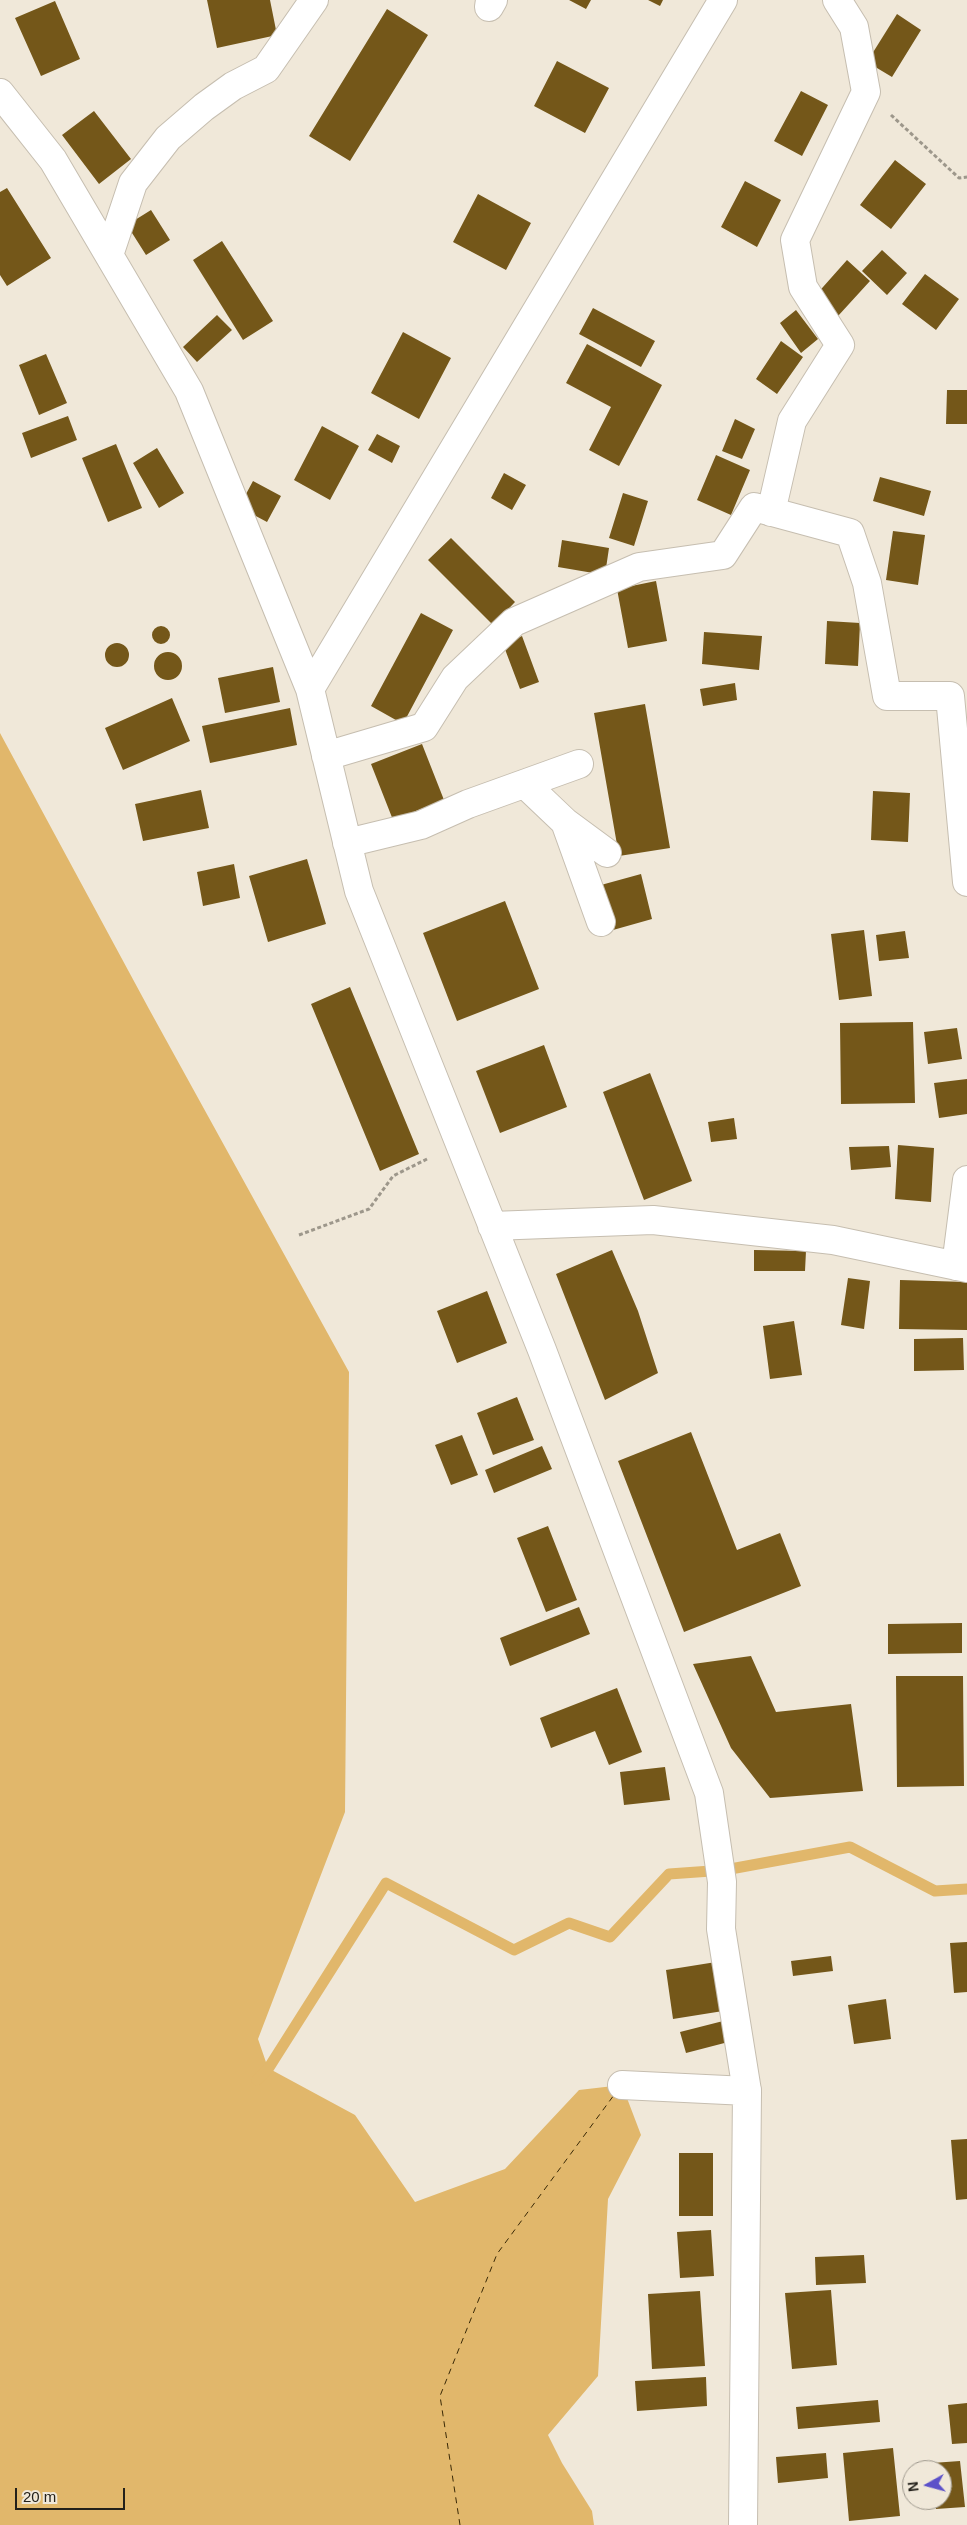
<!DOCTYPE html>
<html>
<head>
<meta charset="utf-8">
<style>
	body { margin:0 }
	#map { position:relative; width:967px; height:2525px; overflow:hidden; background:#f0e8d9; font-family:Arial,sans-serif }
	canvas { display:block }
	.north { position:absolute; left:902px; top:2460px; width:50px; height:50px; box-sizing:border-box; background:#f0e8d9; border:1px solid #9e988d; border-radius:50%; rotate:263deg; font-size:14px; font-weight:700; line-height:20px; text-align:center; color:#24211b }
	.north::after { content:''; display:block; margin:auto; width:18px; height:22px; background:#5c51c9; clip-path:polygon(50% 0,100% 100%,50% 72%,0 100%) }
	.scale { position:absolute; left:15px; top:2488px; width:110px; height:22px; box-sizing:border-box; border:2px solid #24211b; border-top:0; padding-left:6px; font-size:15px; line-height:18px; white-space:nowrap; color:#24211b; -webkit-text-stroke:4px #f0e8d9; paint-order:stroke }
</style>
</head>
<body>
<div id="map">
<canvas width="967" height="2525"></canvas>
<div class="north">N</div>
<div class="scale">20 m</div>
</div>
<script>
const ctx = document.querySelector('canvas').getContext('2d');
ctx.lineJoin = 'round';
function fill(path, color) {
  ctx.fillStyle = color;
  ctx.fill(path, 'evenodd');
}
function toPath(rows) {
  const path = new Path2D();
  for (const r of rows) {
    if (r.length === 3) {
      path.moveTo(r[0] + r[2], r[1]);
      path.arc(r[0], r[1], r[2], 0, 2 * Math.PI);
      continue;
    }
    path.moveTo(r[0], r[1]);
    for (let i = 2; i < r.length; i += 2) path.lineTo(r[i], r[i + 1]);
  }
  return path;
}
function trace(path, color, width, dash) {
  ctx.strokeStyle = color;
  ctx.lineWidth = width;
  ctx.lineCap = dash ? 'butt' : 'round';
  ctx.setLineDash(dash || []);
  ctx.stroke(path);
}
fill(toPath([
	[0,733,149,1009,349,1372,345,1812,258,2039,268,2068,355,2115,415,2202,505,2169,579,2090,622,2085,641,2135,608,2199,598,2376,548,2435,562,2463,592,2511,594,2525,0,2525]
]), '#e1b76b');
trace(toPath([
	[257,2080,268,2069,386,1883,514,1950,569,1923,610,1937,669,1874,725,1870,850,1847,935,1891,967,1889]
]), '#e1b76b', 11);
trace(toPath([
	[460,2525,440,2396,497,2254,614,2095]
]), '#3a2906', 1, [6, 5]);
fill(toPath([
	[207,0,270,0,277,35,217,48],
	[569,0,591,0,586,9],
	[648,0,663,0,660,6],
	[55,1,80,59,41,76,15,18],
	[387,9,428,35,350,161,309,136],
	[897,14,921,30,892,77,867,62],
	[557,61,609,88,585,133,534,106],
	[801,91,828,105,802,156,774,141],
	[94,111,131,159,99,184,62,135],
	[895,160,926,184,891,229,860,205],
	[745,181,781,200,757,247,721,227],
	[7,188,51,258,7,286,0,275,0,192],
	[478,194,531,223,506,270,453,242],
	[151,210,170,240,146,255,127,225],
	[222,241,273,321,243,340,193,260],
	[882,250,907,273,887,295,862,271],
	[847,260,870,281,838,316,815,296],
	[925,274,959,299,936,330,902,304],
	[593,308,655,341,641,367,579,334],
	[796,310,818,339,801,353,780,323],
	[217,315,232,330,197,362,183,347],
	[403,332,451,358,419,419,371,393],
	[781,341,803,357,777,394,756,379],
	[587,344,662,385,619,466,589,450,611,407,566,383],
	[46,354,67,403,39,415,19,365],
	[947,390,967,390,967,424,946,424],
	[68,416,77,440,31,458,22,433],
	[735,419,755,429,742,459,722,451],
	[322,426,359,446,330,500,294,480],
	[377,434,400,446,392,463,368,450],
	[116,444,142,508,108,522,82,458],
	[157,448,184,493,159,508,133,463],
	[716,455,750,470,731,515,697,500],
	[504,473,526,485,512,510,491,498],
	[880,477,931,491,924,516,873,501],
	[253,481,281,496,267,522,239,507],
	[623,493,648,501,634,546,609,538],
	[893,531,925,535,918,585,886,580],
	[451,538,515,602,493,625,428,560],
	[562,540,609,548,605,575,558,567],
	[656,581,667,641,628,648,617,589],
	[421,613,453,630,403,724,371,706],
	[827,621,860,623,858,666,825,664],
	[161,635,9],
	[704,632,762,636,759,670,702,664],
	[522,636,539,682,520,689,503,644],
	[117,655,12],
	[168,666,14],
	[273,667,280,702,225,713,218,678],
	[735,683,737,700,703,706,700,689],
	[172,698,190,741,123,770,105,728],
	[645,704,670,848,619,856,594,713],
	[290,708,297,745,210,763,202,726],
	[422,744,444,800,393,820,371,764],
	[201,790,209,828,143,841,135,804],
	[873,791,910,793,908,842,871,840],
	[307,859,326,924,268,942,249,876],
	[234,864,240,898,203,906,197,872],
	[641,874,652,919,613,930,601,885],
	[505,901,539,989,457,1021,423,933],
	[864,930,872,996,839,1000,831,934],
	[905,931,909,958,879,961,876,935],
	[350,987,419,1154,380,1171,311,1004],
	[913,1022,915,1103,841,1104,840,1023],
	[957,1028,962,1059,928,1064,924,1032],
	[544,1045,567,1107,500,1133,476,1071],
	[650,1073,692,1181,644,1200,603,1092],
	[967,1079,967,1114,939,1118,934,1083],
	[734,1118,737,1139,711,1142,708,1122],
	[898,1145,934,1148,931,1202,895,1199],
	[889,1146,891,1167,851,1170,849,1147],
	[612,1250,638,1311,658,1373,605,1400,556,1274],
	[754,1250,806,1251,805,1271,754,1271],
	[848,1278,870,1281,864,1329,841,1325],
	[900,1280,967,1282,967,1330,899,1329],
	[487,1291,507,1343,457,1363,437,1311],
	[794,1321,802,1375,770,1379,763,1326],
	[963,1338,964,1370,914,1371,914,1339],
	[517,1397,534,1440,493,1455,477,1413],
	[691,1432,737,1550,780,1533,801,1586,684,1632,618,1461],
	[462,1435,478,1475,451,1485,435,1445],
	[542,1446,552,1469,494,1493,485,1470],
	[548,1526,577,1600,546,1612,517,1538],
	[579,1607,590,1634,510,1666,500,1638],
	[962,1623,962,1653,888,1654,888,1624],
	[751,1656,776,1712,851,1704,863,1791,770,1798,731,1748,693,1664],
	[896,1676,963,1676,964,1786,897,1787],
	[617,1688,642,1752,609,1765,595,1731,551,1748,540,1718],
	[665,1767,670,1800,624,1805,620,1772],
	[967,1942,967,1992,954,1993,950,1943],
	[831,1956,833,1971,793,1976,791,1961],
	[716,1962,723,2011,673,2019,666,1970],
	[886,1999,891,2039,854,2044,848,2005],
	[731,2019,736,2040,686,2053,680,2032],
	[967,2139,967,2199,956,2200,951,2140],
	[679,2153,713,2153,713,2216,679,2216],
	[711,2230,714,2276,680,2278,677,2232],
	[864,2255,866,2283,816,2285,815,2257],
	[831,2290,837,2365,792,2369,785,2293],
	[700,2291,705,2366,652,2369,648,2294],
	[706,2377,707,2406,637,2411,635,2381],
	[878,2400,880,2422,798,2429,796,2407],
	[967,2403,967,2443,952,2444,948,2405],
	[893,2448,900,2516,849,2521,843,2453],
	[826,2453,828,2478,778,2483,776,2457],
	[960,2461,965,2507,936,2509,935,2500,942,2500,942,2470,933,2470,932,2463]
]), '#745719');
const street = toPath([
	[490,0,489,7,493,0],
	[0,93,53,160,189,391,310,689,359,891,542,1350,709,1793,722,1882,721,1929,747,2091],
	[109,255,133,183,168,138,204,107,233,86,266,69,314,0],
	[771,512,792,421,840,345,803,287,795,240,866,92,854,27,837,0],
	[310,689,723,0],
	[326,756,424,727,455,678,514,622,639,567,723,555,754,507,850,533,867,583,887,696,950,696,967,882],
	[525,784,565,822,607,853],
	[565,822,601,922],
	[347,843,421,825,468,804,579,764],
	[492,1226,653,1220,833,1240,967,1268],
	[956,1266,967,1180]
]);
const primary = toPath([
	[622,2085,747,2091,743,2525]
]);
trace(street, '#c6beb0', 30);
trace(primary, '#c6beb0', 30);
trace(toPath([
	[891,115,959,178,967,177],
	[299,1235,369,1209,393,1176,429,1158]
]), '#9d978b', 3, [4, 2.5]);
trace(street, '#fff', 28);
trace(primary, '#fff', 28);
</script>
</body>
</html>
